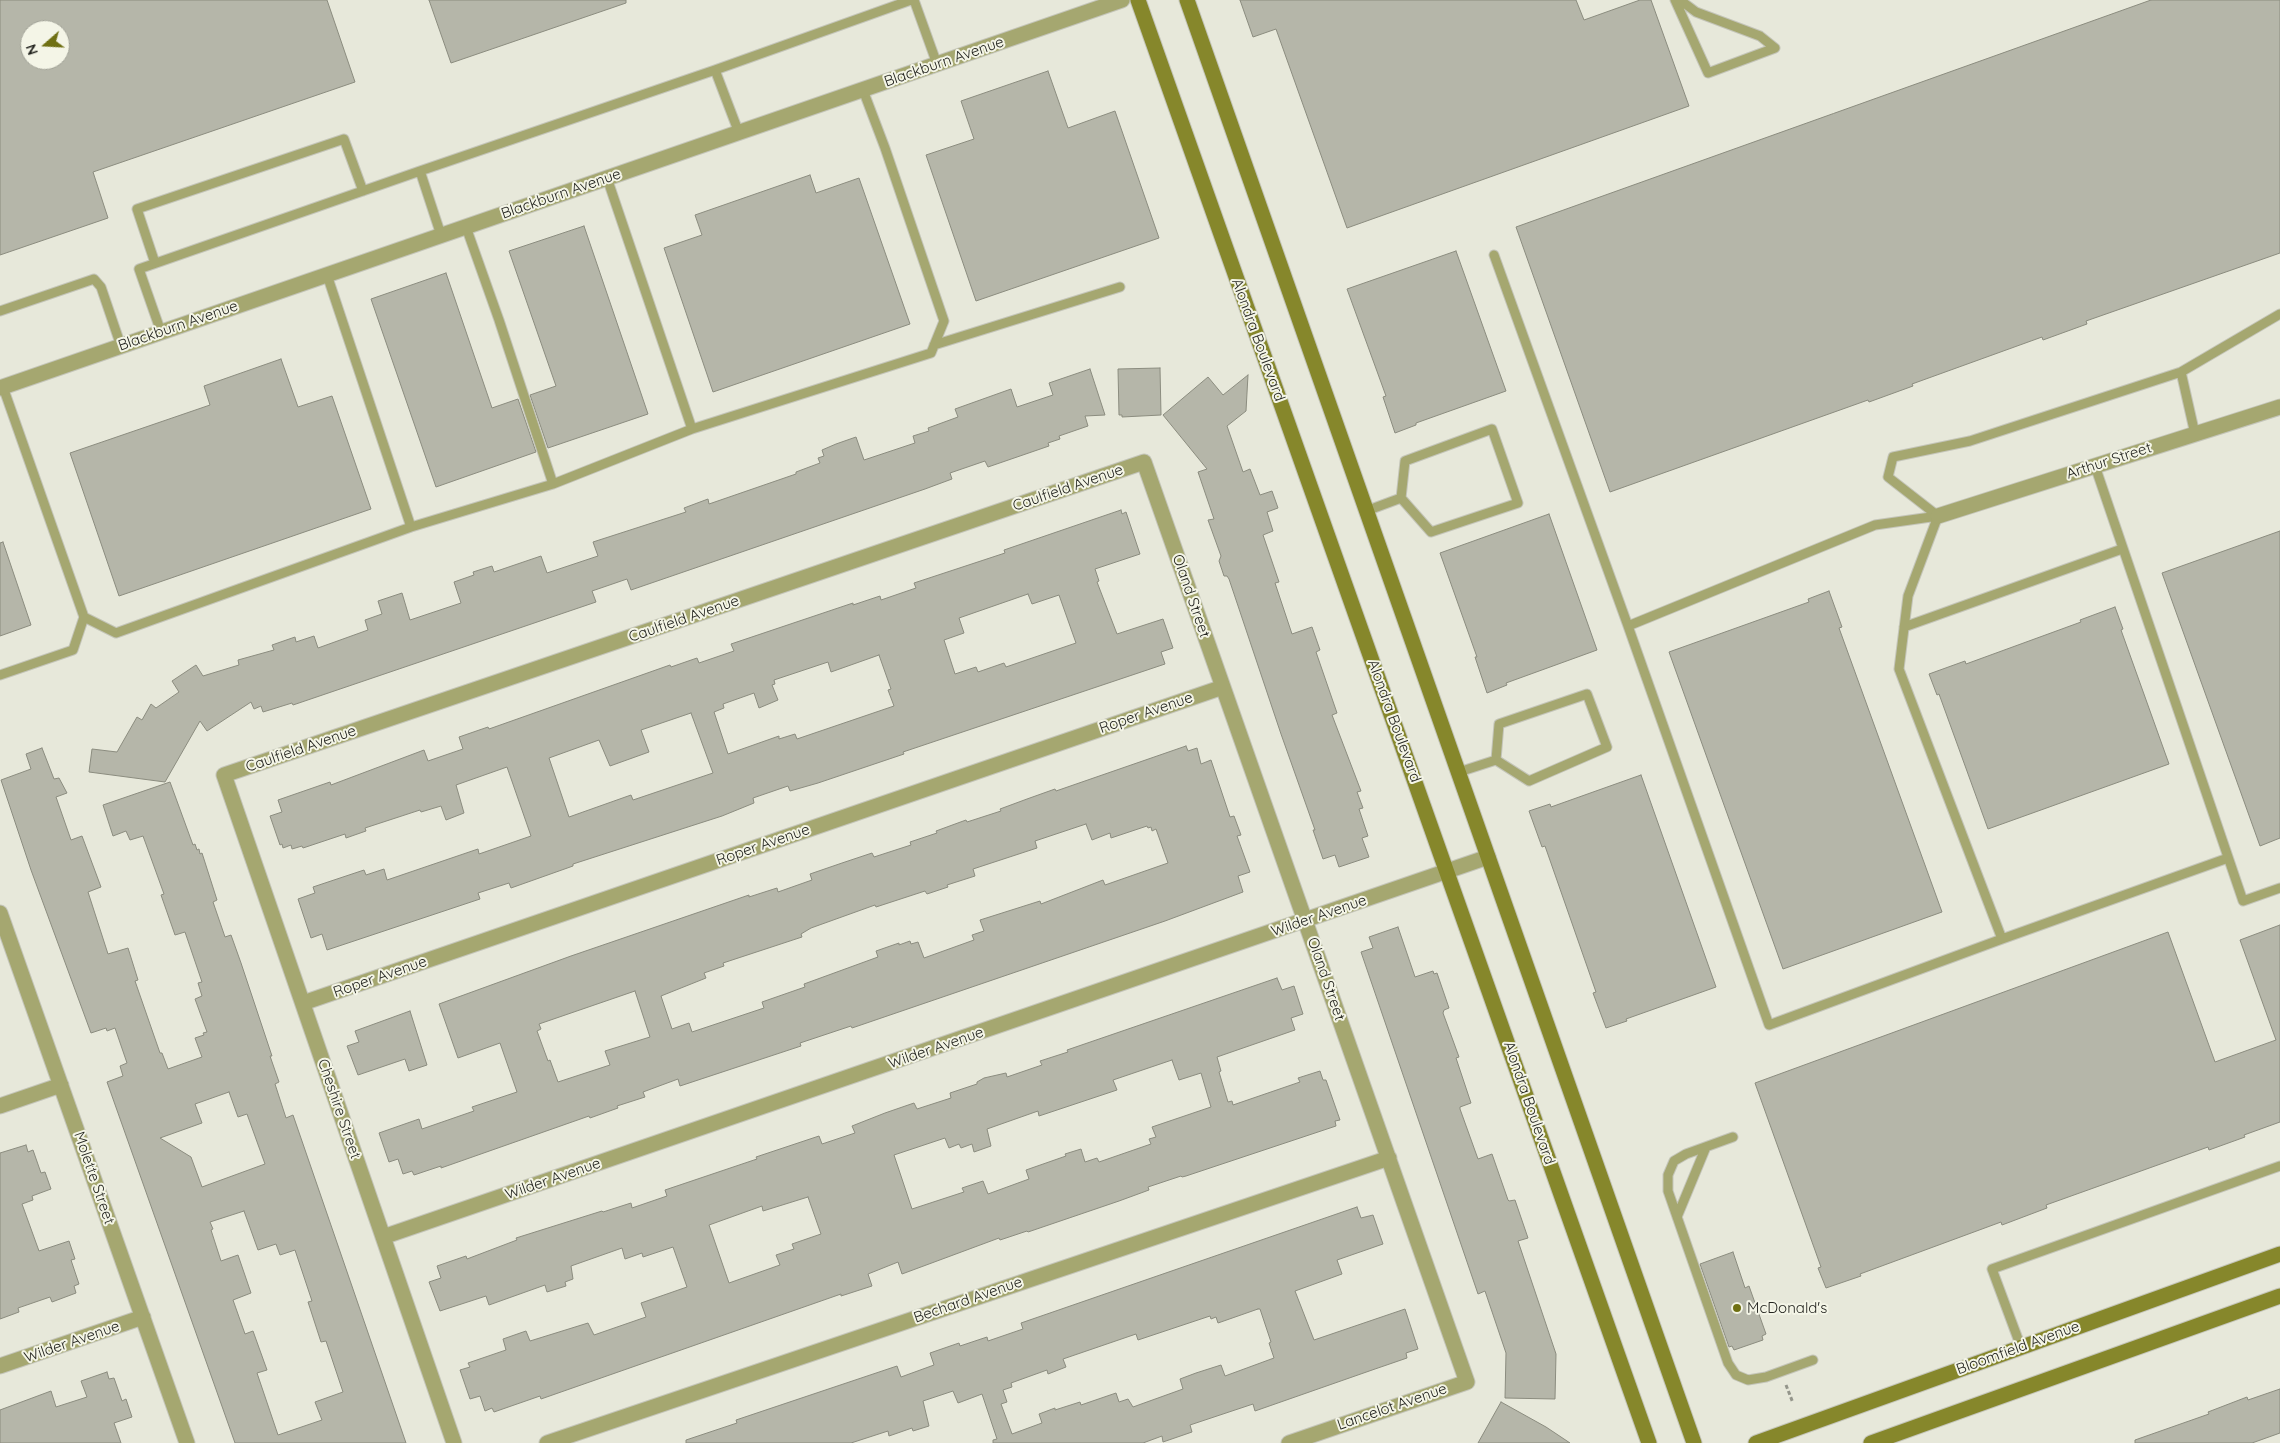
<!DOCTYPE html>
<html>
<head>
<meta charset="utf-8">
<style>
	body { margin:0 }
	#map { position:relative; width:2280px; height:1443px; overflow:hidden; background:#e7e8da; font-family:Quicksand,sans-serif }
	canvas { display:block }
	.north { position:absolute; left:20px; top:20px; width:50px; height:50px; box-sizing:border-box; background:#f4f5e7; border:1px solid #a1a297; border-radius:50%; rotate:251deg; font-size:14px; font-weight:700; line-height:20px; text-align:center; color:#242520 }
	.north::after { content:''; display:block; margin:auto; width:18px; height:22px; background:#6f7013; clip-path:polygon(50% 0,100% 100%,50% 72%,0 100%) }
</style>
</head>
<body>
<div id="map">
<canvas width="2280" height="1443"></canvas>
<div class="north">N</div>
</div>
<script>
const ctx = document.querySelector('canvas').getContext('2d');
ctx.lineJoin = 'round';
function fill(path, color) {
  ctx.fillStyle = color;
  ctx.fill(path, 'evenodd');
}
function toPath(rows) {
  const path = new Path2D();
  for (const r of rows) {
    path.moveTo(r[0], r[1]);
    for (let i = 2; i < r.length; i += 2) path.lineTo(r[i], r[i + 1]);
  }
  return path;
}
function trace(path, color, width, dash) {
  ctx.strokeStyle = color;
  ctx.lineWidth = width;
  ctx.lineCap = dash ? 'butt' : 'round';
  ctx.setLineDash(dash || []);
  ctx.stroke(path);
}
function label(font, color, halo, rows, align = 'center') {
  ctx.font = font + ' Quicksand,sans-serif';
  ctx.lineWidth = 4;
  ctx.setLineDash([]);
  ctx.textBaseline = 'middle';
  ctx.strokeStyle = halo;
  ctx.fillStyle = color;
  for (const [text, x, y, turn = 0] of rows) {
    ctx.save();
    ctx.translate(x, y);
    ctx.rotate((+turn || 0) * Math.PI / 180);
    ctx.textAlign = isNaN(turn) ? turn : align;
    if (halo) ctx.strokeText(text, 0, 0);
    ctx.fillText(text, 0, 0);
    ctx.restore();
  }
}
const building = toPath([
	[0,0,327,0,355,82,93,172,108,218,0,255,0,0],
	[30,30,60,30,60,60,30,60,30,30],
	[429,0,626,0,626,3,451,63,429,0],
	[1240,0,1576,0,1584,20,1640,0,1651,0,1689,106,1347,228,1276,29,1253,37,1240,0],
	[2151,0,2280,0,2280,253,2086,321,2087,324,2043,340,2042,337,1912,384,1913,386,1869,402,1868,400,1610,492,1516,227,2151,0],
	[1048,71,1068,128,1115,111,1159,238,976,301,926,155,974,139,961,101,1048,71],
	[810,175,816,193,859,178,910,324,713,392,664,248,702,235,695,215,810,175],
	[584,226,648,414,548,448,530,395,556,386,509,251,584,226],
	[1456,251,1506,391,1416,423,1416,425,1395,433,1383,397,1386,396,1347,289,1456,251],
	[446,273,492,408,518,399,536,452,436,487,371,299,446,273],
	[281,359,298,407,332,396,371,509,119,596,70,453,210,405,204,386,281,359],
	[1160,368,1161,415,1122,417,1122,415,1119,415,1118,369,1160,368],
	[1090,369,1105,415,1085,416,1088,426,1059,436,1060,439,1048,443,1049,446,988,467,985,461,950,473,952,479,925,489,631,590,627,579,592,591,596,602,293,705,292,703,263,712,261,706,254,709,251,702,207,731,200,721,165,782,89,772,92,749,117,752,137,717,142,720,151,704,156,708,179,692,172,681,196,665,203,676,239,665,238,660,274,650,272,645,295,637,296,642,314,636,318,648,368,630,365,620,382,614,378,601,402,593,410,620,461,603,454,582,474,575,473,572,492,566,494,572,541,556,547,573,598,556,593,542,686,512,684,508,708,499,709,504,796,474,796,472,820,463,818,458,824,456,822,450,836,444,856,437,864,460,915,443,913,436,929,431,928,428,958,417,955,409,1011,389,1017,407,1053,395,1049,383,1090,369],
	[1248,375,1246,411,1227,426,1243,472,1250,469,1260,495,1272,491,1278,508,1267,512,1273,531,1263,535,1279,582,1275,583,1292,634,1312,627,1320,650,1316,652,1337,713,1332,715,1361,791,1357,792,1363,808,1359,809,1368,836,1362,838,1369,857,1339,867,1335,855,1323,859,1313,830,1315,830,1281,734,1229,579,1227,576,1224,576,1219,561,1221,556,1208,520,1214,519,1198,472,1207,469,1163,415,1208,377,1223,395,1248,375],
	[1121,510,1122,514,1126,512,1140,554,1095,569,1099,581,1097,582,1117,634,1163,619,1173,648,1161,652,1165,664,903,752,904,754,818,783,790,791,788,786,753,798,754,803,722,816,573,864,573,866,511,888,509,883,478,893,480,899,327,950,322,934,311,938,298,899,315,893,313,887,364,870,366,875,384,869,387,880,478,849,479,854,531,836,507,767,456,785,464,813,446,820,441,806,421,812,420,810,365,828,366,831,346,838,345,834,303,848,302,846,292,849,291,845,283,848,282,844,280,845,270,816,282,812,278,800,330,782,331,785,424,750,428,761,463,749,459,737,488,727,489,729,670,665,671,667,697,658,699,663,734,651,731,644,853,603,853,605,880,596,881,600,916,588,914,583,1005,553,1004,550,1121,510],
	[1028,594,1032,604,1059,595,1076,643,1006,667,1004,663,978,672,976,667,955,674,944,640,964,633,959,618,1028,594],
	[879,655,891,689,888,690,894,706,797,739,795,734,779,739,779,736,728,754,714,712,724,708,723,704,754,693,759,708,778,700,772,685,775,684,774,680,828,662,831,672,879,655],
	[691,713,713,773,633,800,631,795,569,817,549,758,599,740,610,766,649,752,641,730,691,713],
	[1549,514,1597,650,1506,683,1507,685,1487,693,1475,657,1477,657,1440,553,1549,514],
	[2280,531,2280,838,2260,846,2162,573,2280,531],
	[3,542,31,625,0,636,0,543,3,542],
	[1829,591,1842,627,1839,628,1942,912,1783,969,1669,652,1809,602,1808,599,1829,591],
	[2115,607,2123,629,2121,630,2169,764,1988,829,1939,694,1937,695,1929,674,1965,661,1966,664,2081,622,2080,620,2115,607],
	[1186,746,1188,751,1197,748,1201,764,1211,760,1230,817,1234,816,1241,835,1237,836,1250,872,1238,876,1243,892,1165,921,852,1028,851,1026,800,1043,801,1046,680,1086,678,1079,643,1092,645,1097,617,1106,618,1108,590,1118,589,1116,441,1168,441,1166,414,1175,412,1171,403,1174,398,1159,389,1162,379,1133,419,1119,422,1129,474,1111,472,1107,517,1092,500,1043,458,1058,439,1004,571,956,749,895,749,897,777,888,778,892,812,880,810,874,842,863,872,853,874,857,911,845,910,842,937,833,936,831,966,820,967,822,1001,811,1000,809,1027,799,1055,789,1056,791,1186,746],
	[1086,824,1092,840,1110,833,1111,838,1147,826,1148,828,1151,827,1152,831,1156,829,1168,863,1105,885,1103,880,1041,904,1040,901,980,920,984,931,972,935,974,940,924,958,918,942,911,944,910,941,899,945,899,943,876,951,878,957,804,984,805,987,762,1002,764,1008,692,1032,689,1023,672,1029,661,996,706,978,704,973,724,966,723,963,802,937,801,934,811,928,875,905,876,907,925,891,927,894,948,887,947,885,975,876,973,869,1037,848,1035,841,1086,824],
	[635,991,650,1037,605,1051,610,1065,558,1082,550,1060,548,1061,537,1031,541,1029,539,1024,635,991],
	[42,748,54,779,59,778,67,793,56,797,71,840,82,836,101,887,88,892,108,954,128,948,138,980,135,981,160,1053,162,1053,168,1069,202,1057,195,1038,204,1035,203,1033,207,1032,195,999,202,996,198,983,202,982,185,932,175,935,161,895,164,894,143,836,130,840,126,831,113,836,103,805,170,782,193,845,195,844,197,850,199,849,200,854,202,853,217,900,213,902,225,937,231,935,241,963,272,1056,270,1056,279,1082,275,1084,286,1118,293,1115,406,1443,235,1443,107,1082,123,1076,120,1066,127,1063,115,1028,107,1031,106,1028,91,1033,31,870,1,780,31,769,26,754,42,748],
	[229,1092,238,1117,247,1114,265,1164,202,1187,191,1157,160,1138,202,1123,195,1104,229,1092],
	[244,1211,258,1250,276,1244,280,1255,295,1250,312,1301,308,1302,321,1342,326,1341,343,1392,315,1402,322,1420,278,1435,257,1373,267,1370,253,1331,245,1334,233,1300,251,1293,238,1255,221,1261,211,1230,213,1229,210,1222,244,1211],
	[1641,775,1716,987,1626,1019,1627,1021,1606,1028,1593,993,1596,992,1545,846,1542,847,1529,811,1550,804,1551,807,1641,775],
	[2280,925,2280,1122,2244,1135,2245,1137,2209,1150,2208,1147,2046,1205,2047,1208,2002,1225,2001,1222,1860,1274,1861,1276,1826,1288,1818,1268,1821,1267,1755,1083,2168,932,2215,1062,2276,1040,2240,940,2280,925],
	[1398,927,1415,977,1433,971,1434,974,1437,973,1449,1008,1444,1010,1443,1013,1459,1057,1456,1058,1471,1103,1460,1107,1460,1109,1478,1159,1492,1154,1508,1200,1509,1201,1515,1200,1528,1238,1518,1241,1556,1354,1555,1399,1505,1398,1506,1353,1485,1291,1478,1294,1361,952,1373,948,1369,937,1398,927],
	[1277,978,1282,990,1294,986,1303,1014,1291,1018,1295,1030,1217,1057,1221,1071,1219,1072,1228,1102,1232,1101,1233,1105,1300,1082,1298,1078,1320,1071,1323,1080,1326,1080,1340,1120,1335,1121,1336,1126,1186,1176,1182,1177,1181,1176,1148,1187,1149,1190,1119,1201,1028,1232,1027,1231,1000,1240,999,1238,902,1274,898,1262,868,1274,872,1286,841,1296,841,1294,541,1399,540,1396,494,1412,492,1408,485,1411,480,1396,470,1399,460,1370,470,1367,468,1363,506,1350,503,1339,526,1331,530,1341,588,1323,594,1335,646,1317,641,1303,687,1287,673,1247,643,1257,642,1253,625,1259,622,1248,571,1266,573,1279,565,1282,566,1286,547,1292,545,1285,489,1305,486,1296,440,1311,429,1282,441,1278,437,1266,466,1256,467,1259,517,1240,516,1238,602,1211,603,1212,631,1203,632,1208,667,1196,665,1190,757,1159,756,1157,819,1136,822,1144,855,1133,852,1126,885,1113,914,1103,917,1109,951,1098,950,1093,977,1084,977,1082,984,1078,1006,1073,1007,1077,1042,1065,1040,1061,1068,1052,1067,1050,1277,978],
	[1172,1060,1179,1080,1201,1073,1211,1107,1152,1127,1156,1137,1149,1139,1151,1144,1099,1162,1097,1158,1085,1162,1081,1149,1065,1154,1066,1156,1026,1170,1029,1179,988,1194,983,1181,962,1188,964,1192,912,1209,894,1155,945,1138,949,1148,959,1144,961,1148,972,1144,974,1152,991,1146,987,1129,1038,1111,1039,1116,1117,1090,1113,1080,1172,1060],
	[808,1197,821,1234,792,1244,794,1249,776,1255,780,1265,729,1283,709,1225,762,1206,763,1211,808,1197],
	[410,1011,427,1065,409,1071,405,1059,358,1075,347,1046,359,1042,355,1031,410,1011],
	[26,1145,28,1152,33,1150,41,1173,45,1172,51,1189,32,1196,33,1200,22,1204,39,1251,69,1241,75,1259,71,1260,79,1284,74,1286,76,1293,52,1302,50,1297,18,1308,19,1312,0,1319,0,1153,26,1145],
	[1357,1207,1361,1218,1373,1215,1383,1244,1337,1260,1342,1274,1295,1291,1314,1340,1405,1309,1418,1349,1406,1353,1407,1358,1375,1369,1255,1411,1253,1404,1190,1425,1192,1432,1163,1442,1162,1436,1143,1443,993,1443,993,1440,997,1439,982,1394,958,1403,953,1391,923,1401,929,1426,913,1431,912,1428,889,1436,888,1431,851,1443,686,1443,686,1440,737,1423,736,1420,897,1366,901,1377,934,1365,930,1353,959,1343,960,1346,987,1337,988,1341,1023,1329,1021,1323,1357,1207],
	[1258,1309,1260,1309,1271,1342,1269,1343,1274,1358,1225,1376,1221,1365,1196,1373,1180,1379,1183,1389,1133,1407,1128,1399,1119,1402,1116,1393,1081,1405,1080,1402,1055,1410,1055,1408,1039,1414,1042,1423,1012,1434,1001,1404,1007,1402,1003,1390,1012,1387,1011,1383,1047,1370,1048,1374,1066,1367,1063,1359,1136,1334,1138,1340,1210,1316,1211,1319,1216,1317,1218,1323,1258,1309],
	[1733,1252,1745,1288,1749,1286,1766,1334,1762,1336,1763,1340,1734,1350,1732,1346,1729,1347,1700,1264,1733,1252],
	[107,1372,109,1379,114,1378,122,1401,126,1399,132,1417,114,1423,121,1443,0,1443,0,1410,51,1391,56,1407,87,1397,81,1381,107,1372],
	[2280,1389,2280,1433,2252,1443,2135,1443,2135,1440,2209,1414,2208,1412,2247,1397,2248,1400,2280,1389],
	[1501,1402,1546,1427,1570,1443,1478,1443,1501,1402]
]);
fill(building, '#b5b6a9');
trace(building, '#8b8c7f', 1);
const lane = toPath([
	[914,0,937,64],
	[1675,0,1708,73,1775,48,1760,36,1696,12,1680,0],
	[739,133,715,70,911,0],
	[607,178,692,429],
	[466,227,499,320,553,484],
	[441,235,420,171,715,70],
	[1494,255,1628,626],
	[155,263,137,209,344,139,363,191],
	[327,275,411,527],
	[0,311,94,279,101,287,121,346],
	[161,332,139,269,420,171],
	[934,345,1120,287],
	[2181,372,2195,434],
	[3,387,84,617,116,633,411,527,553,484,692,429,931,353,944,321,885,148,863,90],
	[2095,466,2243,901,2280,888],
	[1366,511,1401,498,1431,532,1518,503,1492,429,1405,461,1401,498],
	[1938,516,1875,525,1628,626,1769,1025,2002,939],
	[1938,516,1908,596,1899,669,2002,939,2228,858],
	[1938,516,1888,477,1893,457,1970,441,2181,372,2280,314],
	[1904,627,2122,549],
	[0,675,73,650,84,617],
	[1459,772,1496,760,1529,781,1607,747,1587,694,1499,724,1496,760],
	[1733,1137,1686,1154,1674,1161,1668,1175,1668,1191,1728,1363,1736,1375,1748,1380,1766,1377,1813,1360],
	[1677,1217,1706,1147],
	[2021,1347,1992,1269,2280,1166]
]);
const street = toPath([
	[0,388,1122,0],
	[1938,516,2280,407],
	[0,913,187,1443],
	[303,1003,1223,687],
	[0,1106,61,1085],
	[383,1237,1488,857],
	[0,1366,143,1317],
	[454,1443,224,775,1144,462,1467,1382,1289,1443],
	[547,1443,1389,1158]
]);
const secondary = toPath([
	[1138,0,1649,1443],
	[1187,0,1694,1443],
	[1756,1443,2280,1254],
	[1871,1443,2280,1296]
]);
trace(lane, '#c4c5b9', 11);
trace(street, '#c4c5b9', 17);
trace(secondary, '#c4c5b9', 17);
trace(toPath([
	[1786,1385,1793,1403]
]), '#94958b', 3, [4, 2.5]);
trace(lane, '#a5a770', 9);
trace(street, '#a5a770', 15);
trace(secondary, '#86872b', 15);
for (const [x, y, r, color] of [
	[1737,1308,5,"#6f7013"]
]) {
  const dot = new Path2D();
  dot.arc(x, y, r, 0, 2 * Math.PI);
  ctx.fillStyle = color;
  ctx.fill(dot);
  trace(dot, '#f4f5e7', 2);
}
label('15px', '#242520', '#f4f5e7', [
	["Blackburn Avenue",944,62,-19],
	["Blackburn Avenue",561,194,-19],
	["Blackburn Avenue",178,326,-19],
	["Alondra Boulevard",1258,340,70],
	["Arthur Street",2109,461,-18],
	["Caulfield Avenue",1068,488,-19],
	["Oland Street",1191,596,71],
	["Caulfield Avenue",684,619,-19],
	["Roper Avenue",1146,713,-19],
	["Alondra Boulevard",1394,721,70],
	["Caulfield Avenue",301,749,-19],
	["Roper Avenue",763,845,-19],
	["Wilder Avenue",1319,916,-19],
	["Roper Avenue",380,977,-19],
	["Oland Street",1326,979,71],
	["Wilder Avenue",936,1048,-19],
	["Alondra Boulevard",1529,1103,71],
	["Cheshire Street",339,1109,71],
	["Molette Street",94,1178,71],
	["Wilder Avenue",553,1179,-19],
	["Bechard Avenue",968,1300,-19],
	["Wilder Avenue",72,1342,-19],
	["Bloomfield Avenue",2018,1348,-20],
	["Lancelot Avenue",1392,1407,-19]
]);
label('15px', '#242520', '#f4f5e7', [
	["McDonald's",1747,1308]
], 'left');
</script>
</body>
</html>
